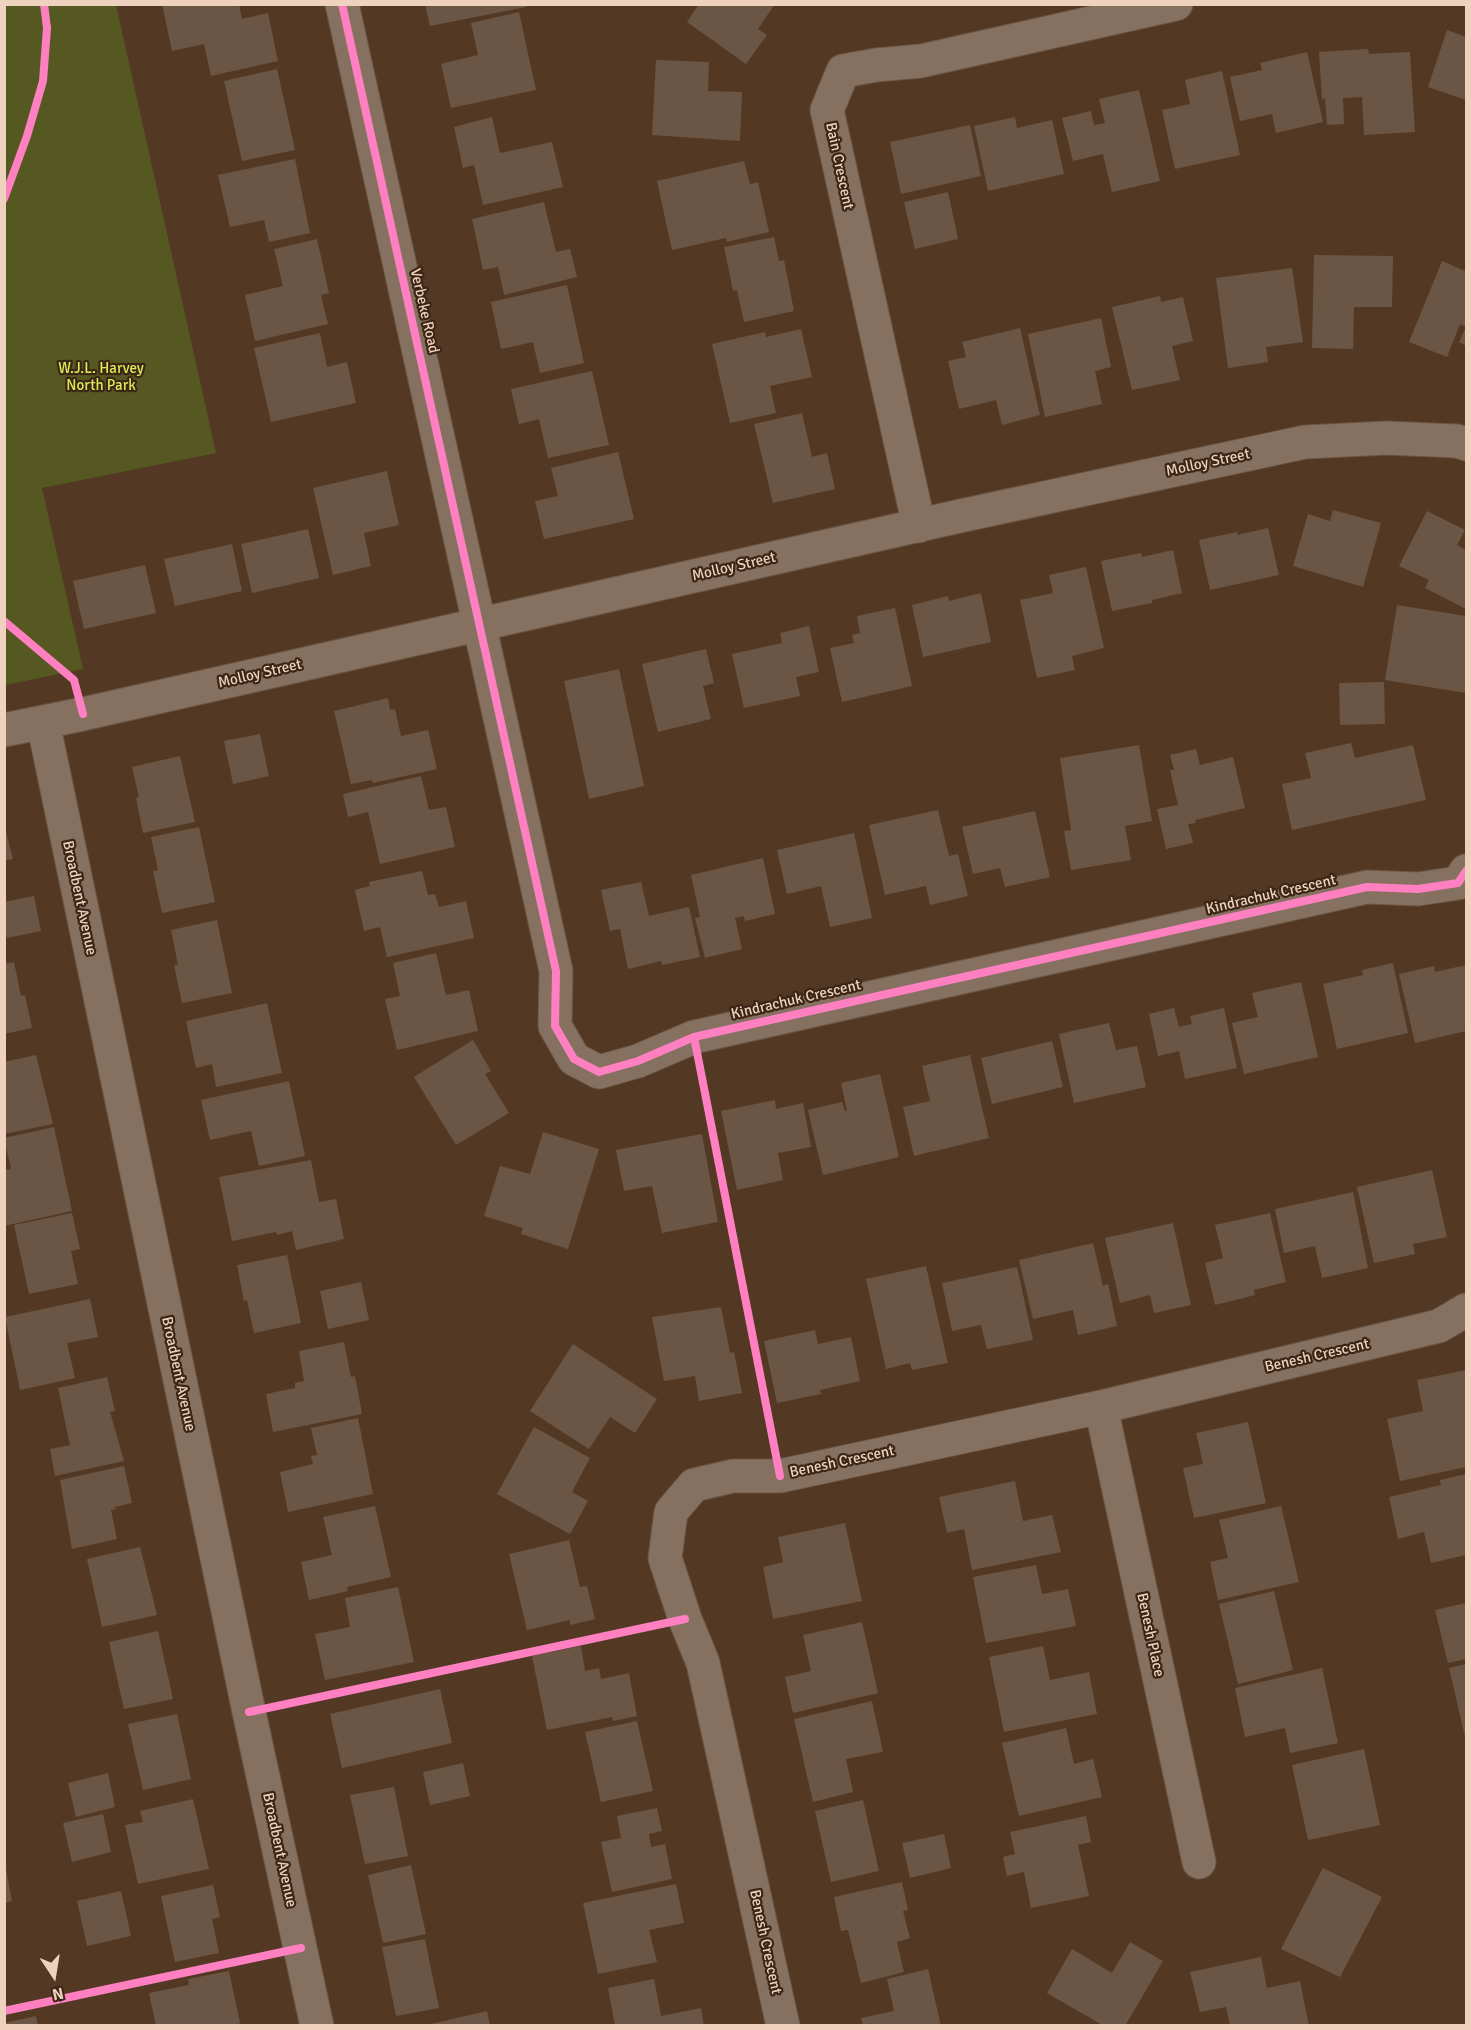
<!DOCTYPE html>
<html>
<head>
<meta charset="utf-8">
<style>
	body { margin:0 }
	#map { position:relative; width:1471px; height:2030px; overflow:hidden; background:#533924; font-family:Signika,sans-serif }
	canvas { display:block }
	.frame { position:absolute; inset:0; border:6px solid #efd2be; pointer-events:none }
	.north { position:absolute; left:24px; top:1946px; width:60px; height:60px; -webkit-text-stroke:4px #3c2616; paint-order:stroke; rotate:168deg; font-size:16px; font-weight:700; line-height:24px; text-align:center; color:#efd2be }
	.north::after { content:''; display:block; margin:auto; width:21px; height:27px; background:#efd2be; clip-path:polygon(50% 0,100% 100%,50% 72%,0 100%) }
</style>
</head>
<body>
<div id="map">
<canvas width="1471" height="2030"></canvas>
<div class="frame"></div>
<div class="north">N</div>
</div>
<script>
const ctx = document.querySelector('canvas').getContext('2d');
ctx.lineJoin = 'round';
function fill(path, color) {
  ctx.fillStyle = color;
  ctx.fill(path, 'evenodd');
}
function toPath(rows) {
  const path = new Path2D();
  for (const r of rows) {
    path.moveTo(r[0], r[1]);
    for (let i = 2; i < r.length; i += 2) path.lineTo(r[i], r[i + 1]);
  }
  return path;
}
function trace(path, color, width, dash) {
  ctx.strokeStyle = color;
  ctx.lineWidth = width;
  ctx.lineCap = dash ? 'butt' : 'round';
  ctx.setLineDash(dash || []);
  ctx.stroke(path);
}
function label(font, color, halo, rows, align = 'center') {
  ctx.font = font + ' Signika,sans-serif';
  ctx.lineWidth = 4.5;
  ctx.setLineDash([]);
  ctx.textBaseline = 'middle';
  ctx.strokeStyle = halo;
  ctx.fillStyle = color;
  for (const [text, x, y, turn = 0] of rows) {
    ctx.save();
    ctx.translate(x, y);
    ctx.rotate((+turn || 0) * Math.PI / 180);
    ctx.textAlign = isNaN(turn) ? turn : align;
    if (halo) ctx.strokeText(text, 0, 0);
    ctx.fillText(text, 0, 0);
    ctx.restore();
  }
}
fill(toPath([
	[4,5,116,5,216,453,42,488,83,669,5,685]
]), '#565822');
fill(toPath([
	[162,4,239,4,242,19,268,13,278,61,211,76,204,44,172,51],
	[425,4,525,4,526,7,430,26],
	[699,4,775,4,758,29,767,35,746,64,687,22],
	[519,12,536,90,451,108,441,64,478,55,471,23],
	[1447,30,1466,37,1466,100,1428,87],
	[1368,49,1369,54,1410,52,1415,132,1364,135,1362,97,1343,98,1344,124,1327,125,1325,98,1322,99,1319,52],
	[1307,52,1323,122,1276,133,1272,114,1240,121,1230,77,1262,70,1260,63],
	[656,60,709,62,708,91,742,92,740,141,652,135],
	[277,69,295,150,242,161,224,81],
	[1222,71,1240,155,1175,169,1162,110,1190,104,1185,80],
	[1139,90,1160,181,1112,192,1103,154,1073,161,1062,118,1091,111,1094,125,1105,123,1099,99],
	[492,117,500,153,552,142,563,187,483,205,474,165,463,168,454,127],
	[1015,117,1017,128,1052,120,1064,174,988,191,974,126],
	[970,125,981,176,901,194,890,142],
	[295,159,310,233,269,242,264,220,230,227,218,175],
	[744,161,750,184,758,182,769,232,727,242,726,238,672,250,657,181],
	[948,192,958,239,915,249,904,202],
	[544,202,556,252,570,249,577,277,504,295,498,267,483,270,472,219],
	[774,237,779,261,784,260,794,311,744,322,737,290,733,291,724,247],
	[317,239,329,293,321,295,328,324,255,341,245,295,283,286,274,249],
	[1314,255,1393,256,1392,307,1354,307,1353,349,1312,348],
	[1442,261,1465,271,1466,267,1466,346,1459,342,1466,327,1460,324,1447,357,1409,342],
	[1292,268,1303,342,1266,347,1268,362,1228,368,1216,278],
	[567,285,584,363,540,373,533,342,501,349,491,302],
	[1160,296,1161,302,1183,297,1193,341,1172,346,1180,380,1132,390,1112,307],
	[1101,318,1111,367,1095,371,1102,404,1045,417,1028,334],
	[1020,328,1040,415,1002,425,996,400,959,409,948,361,966,357,962,342],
	[801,329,812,377,770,386,776,413,730,423,712,344,765,332,766,337],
	[320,333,327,367,347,362,356,403,271,422,254,348],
	[592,371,609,445,548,458,539,419,519,424,511,389],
	[802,413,812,457,827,453,835,489,773,503,754,424],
	[618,452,634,519,544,539,535,501,558,496,551,468],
	[387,471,399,525,364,533,371,566,333,575,313,488],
	[1333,510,1381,523,1363,587,1293,566,1308,514,1330,521],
	[1427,511,1465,530,1457,545,1466,550,1466,609,1425,588,1429,580,1399,566],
	[1268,528,1279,575,1210,590,1199,540,1237,532,1237,535],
	[308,529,319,578,252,593,241,544],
	[232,544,242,591,175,606,164,559],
	[1173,550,1182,593,1152,600,1152,603,1112,611,1101,561,1141,553,1142,557],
	[145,565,156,613,84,629,73,581],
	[1086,567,1104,648,1072,656,1075,670,1037,678,1020,600,1053,593,1049,575],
	[981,593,991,642,923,657,912,605,948,596,949,601],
	[1397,605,1466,616,1466,693,1385,680],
	[895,608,912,686,842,702,830,648,854,643,852,635,860,633,857,616],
	[809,626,819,672,796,677,800,696,744,708,732,654,782,643,780,633],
	[706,649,714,683,703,686,711,719,658,732,642,664],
	[619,669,644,786,589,799,564,681],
	[1384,682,1385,724,1340,725,1339,683],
	[388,698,390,710,395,709,401,736,428,730,437,769,373,783,372,780,351,784,334,711],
	[260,734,269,776,233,784,224,741],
	[1351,743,1355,758,1413,745,1426,800,1292,830,1282,784,1311,778,1305,753],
	[1139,745,1152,821,1125,826,1131,860,1071,870,1064,831,1071,830,1060,758],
	[1196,749,1200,765,1233,757,1245,808,1195,820,1196,823,1188,824,1193,843,1166,849,1157,809,1178,805,1170,770,1174,770,1170,755],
	[180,756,195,822,143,833,136,798,139,797,132,767],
	[421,776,429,810,446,807,455,847,380,864,368,812,348,817,343,794],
	[938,810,949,856,958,854,968,896,930,905,926,886,885,895,869,825],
	[1035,811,1050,877,1005,887,1000,868,973,874,962,827],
	[4,824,13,859,4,861],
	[199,827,215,902,162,913,153,871,158,870,151,837],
	[854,833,872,918,830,927,821,886,787,894,777,850],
	[763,858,775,914,745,921,744,916,735,918,742,949,705,958,695,918,700,917,691,875],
	[422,871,428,895,435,894,439,907,466,901,474,938,387,957,380,927,364,931,355,890,370,886,369,882],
	[641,882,649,916,689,907,700,957,662,965,661,961,628,969,620,929,610,931,601,890],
	[34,896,41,931,7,938,4,928,4,902],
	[217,920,232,993,182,1003,174,965,178,965,171,930],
	[436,953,446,995,469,990,478,1031,397,1050,385,999,400,996,393,963],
	[14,962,21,996,25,995,32,1028,4,1034,4,964],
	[1393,963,1408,1033,1337,1049,1323,984,1363,975,1362,970],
	[1466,965,1466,1031,1415,1043,1399,974,1434,966,1435,972],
	[1301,982,1318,1057,1244,1074,1232,1023,1258,1017,1252,993],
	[267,1003,282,1073,216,1087,212,1064,196,1068,186,1021],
	[1174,1008,1179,1027,1192,1024,1190,1016,1224,1008,1237,1068,1185,1079,1179,1051,1158,1056,1149,1014],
	[1109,1023,1116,1050,1137,1046,1146,1087,1074,1103,1059,1034],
	[473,1040,491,1071,485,1074,509,1113,456,1145,414,1077],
	[1052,1041,1063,1087,992,1104,981,1058],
	[36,1055,53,1124,4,1134,4,1062],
	[970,1055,989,1138,914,1156,903,1107,930,1101,922,1066],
	[880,1074,899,1157,823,1175,808,1110,842,1102,845,1111,847,1111,841,1083],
	[289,1081,305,1156,259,1166,251,1131,210,1140,201,1100],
	[775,1100,776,1109,803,1103,811,1147,778,1153,783,1180,737,1190,721,1111],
	[54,1127,72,1211,4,1226,4,1170,11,1169,4,1138],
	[543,1132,599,1149,568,1249,521,1234,523,1228,484,1216,500,1166,530,1174],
	[702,1134,718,1222,662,1233,652,1186,624,1191,616,1150],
	[311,1160,319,1202,336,1199,344,1239,296,1250,292,1231,277,1235,276,1232,232,1241,219,1177],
	[1432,1170,1447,1237,1413,1244,1415,1254,1374,1263,1357,1187],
	[1353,1192,1368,1268,1322,1278,1315,1246,1284,1253,1275,1209],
	[72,1213,80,1249,71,1251,78,1284,29,1294,14,1225],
	[1270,1213,1286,1282,1254,1290,1255,1295,1215,1305,1205,1263,1223,1258,1215,1225],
	[1173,1223,1191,1305,1154,1313,1150,1295,1120,1303,1105,1238],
	[1093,1243,1103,1286,1108,1284,1117,1326,1078,1335,1073,1310,1033,1319,1019,1260],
	[287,1255,301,1323,254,1333,247,1300,244,1301,237,1265],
	[926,1266,948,1363,912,1370,910,1363,886,1369,866,1279],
	[1017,1267,1033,1340,987,1349,981,1325,952,1331,942,1283],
	[361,1282,369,1320,328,1329,320,1291],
	[90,1299,98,1337,67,1343,75,1378,20,1390,5,1317],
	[721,1307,730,1353,734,1352,742,1393,699,1401,695,1376,664,1381,652,1317],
	[815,1330,818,1344,851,1337,860,1381,820,1390,821,1394,777,1403,764,1341],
	[344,1342,351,1377,355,1376,362,1414,273,1432,266,1394,295,1388,295,1383,304,1381,299,1351],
	[573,1344,657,1399,635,1433,610,1417,589,1449,530,1411],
	[1466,1370,1466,1467,1400,1481,1387,1419,1423,1411,1417,1380],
	[107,1377,115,1411,110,1412,124,1461,55,1476,50,1449,70,1445,58,1388],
	[358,1418,373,1494,288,1512,280,1472,313,1464,311,1456,317,1455,311,1428],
	[1248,1422,1266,1503,1194,1518,1183,1468,1203,1464,1196,1433],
	[534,1427,590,1458,572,1492,588,1501,570,1534,497,1494],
	[124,1466,132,1503,115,1507,116,1509,111,1510,117,1539,72,1549,60,1480],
	[1466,1474,1466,1555,1431,1563,1424,1532,1398,1539,1389,1497,1441,1485,1440,1480],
	[1015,1481,1023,1521,1052,1515,1061,1552,972,1570,964,1529,947,1533,939,1497],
	[375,1506,391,1577,347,1587,348,1591,309,1600,301,1562,332,1555,323,1517],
	[1281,1506,1299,1582,1218,1600,1210,1562,1228,1558,1219,1520],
	[845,1523,862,1601,773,1619,763,1567,783,1562,778,1537],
	[569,1540,580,1587,587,1586,595,1619,570,1625,570,1620,527,1630,509,1554],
	[140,1547,157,1615,102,1627,87,1559],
	[1036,1565,1042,1594,1068,1589,1076,1626,986,1643,973,1577],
	[398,1587,414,1662,325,1680,315,1634,350,1627,345,1598],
	[1274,1591,1293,1670,1238,1684,1219,1604],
	[1466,1603,1466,1659,1448,1663,1435,1610],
	[862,1622,878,1693,793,1713,785,1677,811,1671,803,1635],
	[158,1631,173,1699,124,1709,109,1642],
	[581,1646,585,1671,599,1668,601,1679,629,1673,637,1716,613,1721,612,1717,547,1730,532,1656],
	[1043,1646,1050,1680,1089,1672,1097,1714,1004,1732,989,1657],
	[1466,1664,1466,1741,1449,1668],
	[1322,1668,1338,1743,1290,1753,1285,1728,1245,1737,1235,1688],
	[440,1689,452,1743,342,1768,330,1714],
	[872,1701,883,1752,846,1759,853,1792,813,1802,794,1719],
	[177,1714,191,1779,143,1790,128,1724],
	[637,1721,653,1791,601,1802,585,1732],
	[1066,1728,1074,1764,1093,1759,1102,1797,1019,1816,1002,1743],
	[1364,1749,1380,1825,1308,1840,1292,1765],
	[463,1763,470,1796,430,1805,423,1772],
	[108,1773,115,1807,76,1817,68,1783],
	[394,1787,408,1856,365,1864,350,1795],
	[193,1799,209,1869,138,1884,125,1825,143,1822,140,1811],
	[863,1800,879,1871,831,1882,815,1811],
	[657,1808,662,1831,649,1834,651,1847,665,1844,672,1879,612,1892,601,1842,621,1838,617,1816],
	[103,1814,111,1852,72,1862,63,1823],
	[1086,1816,1091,1842,1078,1845,1089,1896,1031,1908,1024,1872,1007,1876,1003,1857,1015,1854,1010,1832],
	[944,1834,951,1868,910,1878,902,1843],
	[411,1865,426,1934,383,1943,368,1875],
	[1323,1868,1382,1897,1340,1977,1281,1949],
	[6,1869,12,1901,4,1903,4,1870],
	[902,1882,908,1910,903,1911,910,1938,897,1942,904,1972,861,1983,848,1930,841,1931,834,1897],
	[676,1884,684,1923,649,1930,657,1962,598,1974,583,1903],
	[213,1885,220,1917,212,1919,219,1953,175,1962,161,1896],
	[121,1891,131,1936,87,1946,77,1901],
	[425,1939,439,2008,396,2016,382,1947],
	[1130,1942,1163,1961,1125,2026,1104,2026,1047,1993,1072,1949,1112,1973],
	[1261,1957,1267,1988,1300,1981,1309,2026,1230,2026,1226,2007,1200,2012,1190,1972],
	[928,1969,941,2026,863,2026,861,2018,894,2011,887,1979],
	[229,1971,240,2023,231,2026,156,2026,149,1993,189,1985,188,1979],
	[654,1979,661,2016,701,2008,704,2026,615,2026,608,1988],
	[487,2011,490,2026,427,2026,427,2025],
	[36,2016,38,2026,4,2026,4,2023]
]), '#6b5645');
const minor = toPath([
	[342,4,556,971,555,1026,574,1059,599,1072,638,1061,694,1037,1367,887,1418,889,1458,883,1466,871],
	[919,526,827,110,843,71,876,65,921,61,1176,4],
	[43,722,249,1712,317,2026],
	[4,730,83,714,960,516,1305,442,1386,438,1457,441,1466,444],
	[1101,1407,1199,1862],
	[783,2026,703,1663,685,1619,665,1558,671,1512,694,1485,733,1476,780,1476,1101,1407,1439,1326,1466,1310]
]);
trace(minor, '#6a5544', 35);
trace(minor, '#867060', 33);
trace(toPath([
	[342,4,556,971,555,1026,574,1059,599,1072,638,1061,694,1037,1367,887,1418,889,1458,883,1466,871],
	[4,199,27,136,43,81,47,28,44,4],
	[4,621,74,680,83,714],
	[694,1037,780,1476],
	[249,1712,685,1619],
	[4,2011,301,1948]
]), '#ff80c0', 8);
label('15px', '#efd2be', '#3c2616', [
	["Bain Crescent",839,166,78],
	["Verbeke Road",424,311,77],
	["Molloy Street",1208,463,-12],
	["Molloy Street",734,567,-13],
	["Molloy Street",260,674,-13],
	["Kindrachuk Crescent",1271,895,-13],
	["Broadbent Avenue",79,898,78],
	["Kindrachuk Crescent",796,1000,-13],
	["Benesh Crescent",1317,1356,-13],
	["Broadbent Avenue",178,1374,78],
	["Benesh Crescent",842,1462,-12],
	["Benesh Place",1150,1635,78],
	["Broadbent Avenue",279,1850,78],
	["Benesh Crescent",765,1942,78]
]);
label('15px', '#dcec54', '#3c2616', [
	["W.J.L. Harvey",101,369],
	["North Park",101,386]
]);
</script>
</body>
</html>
